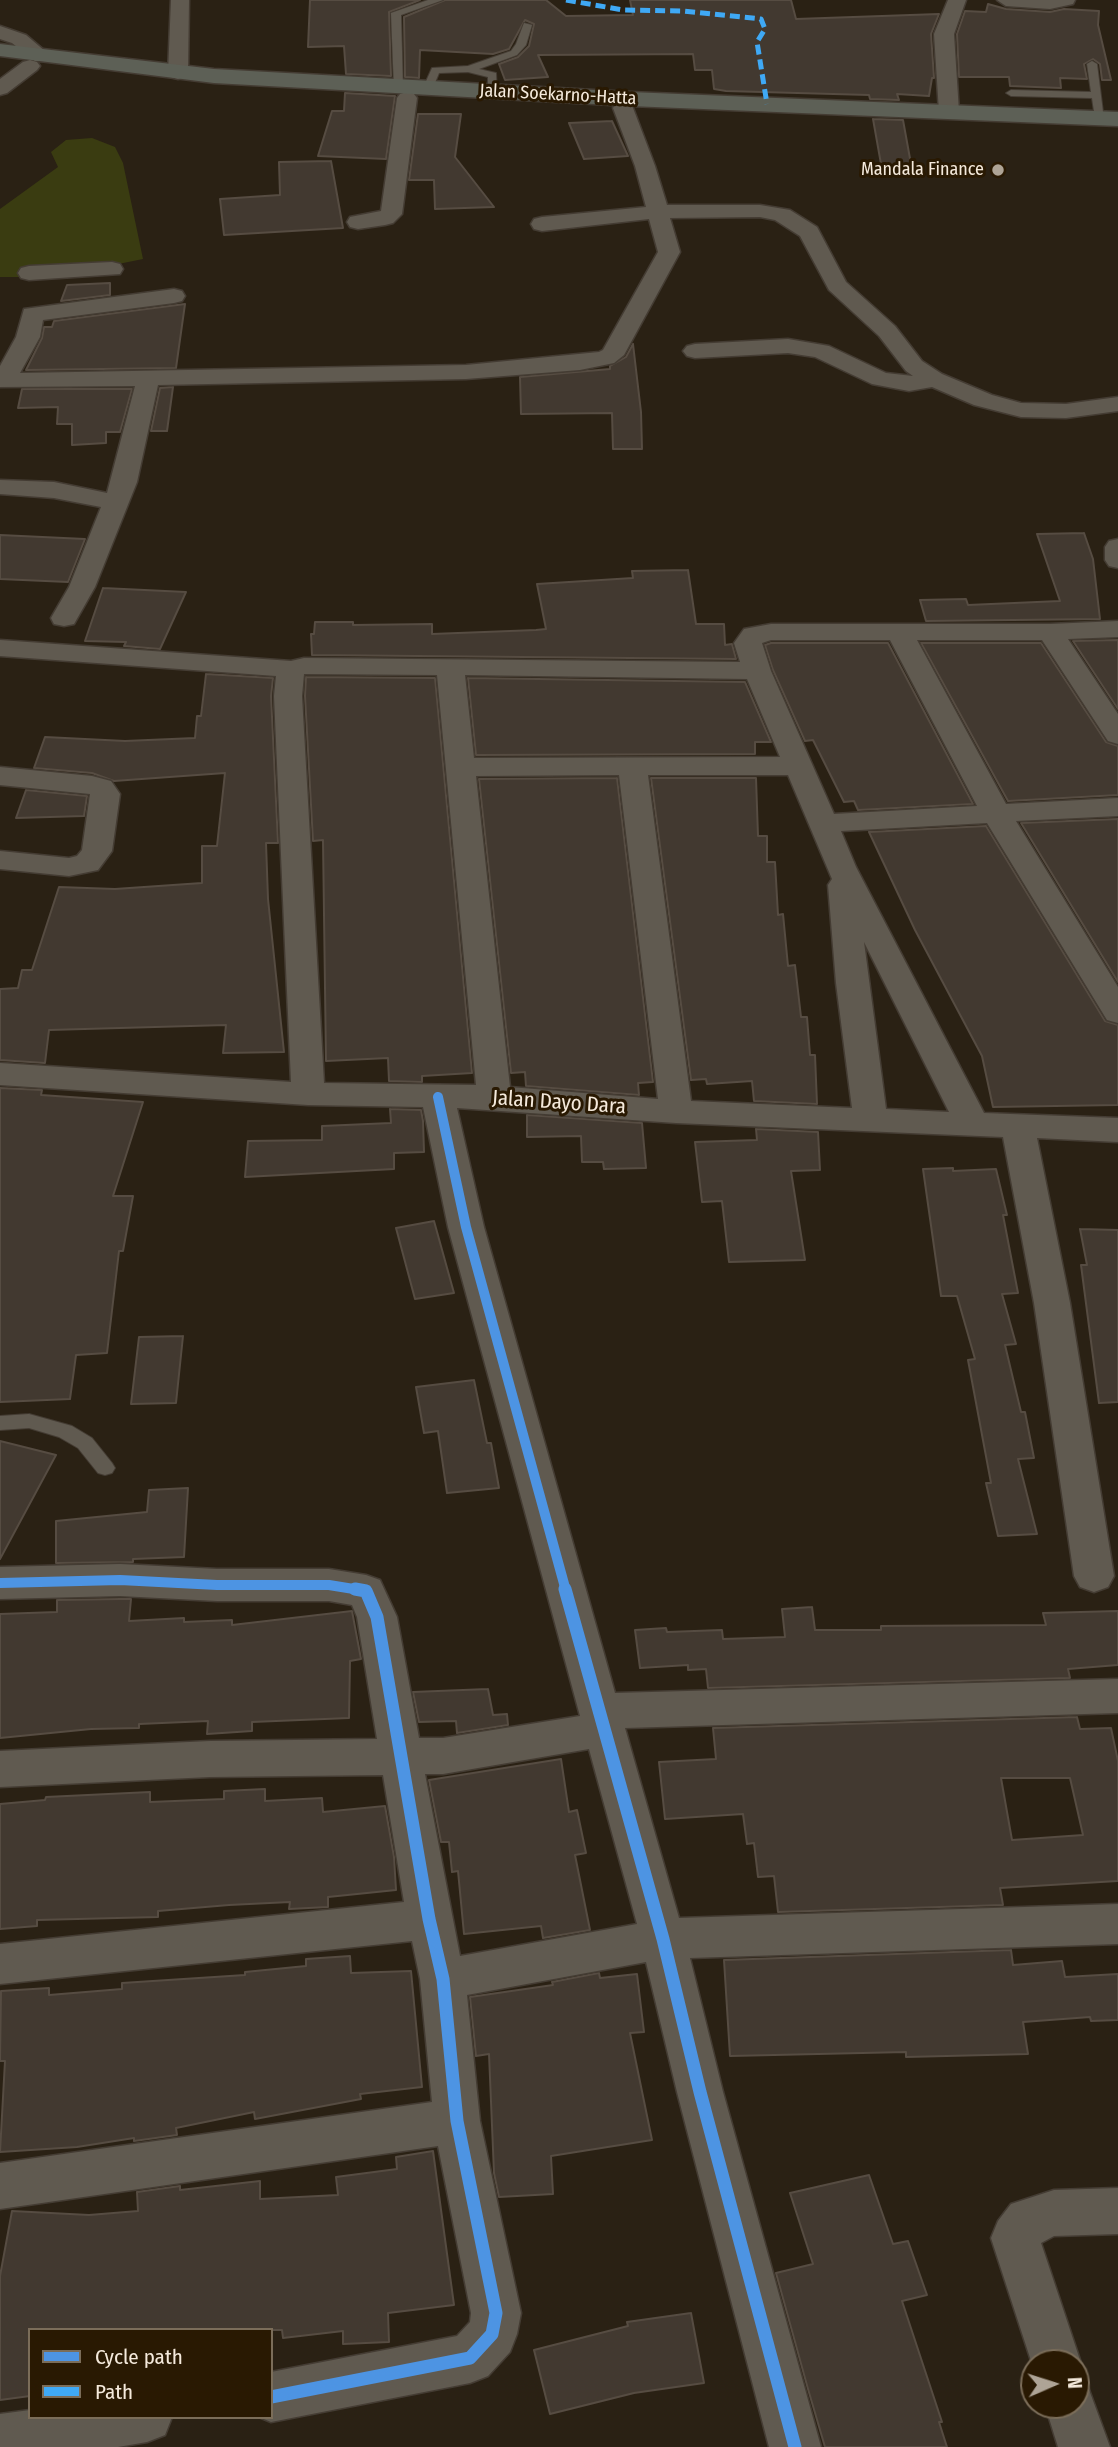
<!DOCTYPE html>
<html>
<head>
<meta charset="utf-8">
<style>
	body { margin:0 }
	#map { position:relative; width:1118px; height:2447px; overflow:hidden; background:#2a2114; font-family:"Fira Sans Condensed",sans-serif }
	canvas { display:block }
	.legend { position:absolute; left:28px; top:2328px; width:245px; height:91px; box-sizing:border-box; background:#291902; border:2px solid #7b6d59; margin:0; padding:9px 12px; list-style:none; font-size:21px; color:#f5eadc }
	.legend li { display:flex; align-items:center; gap:14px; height:35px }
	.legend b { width:35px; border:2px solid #7b6d59 }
	.north { position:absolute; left:1020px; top:2349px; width:70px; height:70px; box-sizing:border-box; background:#291902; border:2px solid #7b6d59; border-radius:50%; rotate:87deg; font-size:19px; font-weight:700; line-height:28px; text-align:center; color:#f5eadc }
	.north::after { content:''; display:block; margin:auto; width:24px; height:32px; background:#aea496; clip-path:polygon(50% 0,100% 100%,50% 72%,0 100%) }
</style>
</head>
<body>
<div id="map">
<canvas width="1118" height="2447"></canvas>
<ul class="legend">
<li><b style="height:9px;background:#4d94e3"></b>Cycle path</li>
<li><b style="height:9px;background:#3fa9f5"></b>Path</li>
</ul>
<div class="north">N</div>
</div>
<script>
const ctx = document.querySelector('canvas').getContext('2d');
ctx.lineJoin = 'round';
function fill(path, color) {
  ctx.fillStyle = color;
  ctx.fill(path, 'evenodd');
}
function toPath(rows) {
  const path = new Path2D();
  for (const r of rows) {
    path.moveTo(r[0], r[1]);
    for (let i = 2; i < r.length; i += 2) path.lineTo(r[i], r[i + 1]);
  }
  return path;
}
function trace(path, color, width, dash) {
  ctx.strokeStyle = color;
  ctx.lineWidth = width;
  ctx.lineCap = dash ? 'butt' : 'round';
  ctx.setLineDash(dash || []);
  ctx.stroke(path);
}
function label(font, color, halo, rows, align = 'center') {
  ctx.font = font + ' "Fira Sans Condensed",sans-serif';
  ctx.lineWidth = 6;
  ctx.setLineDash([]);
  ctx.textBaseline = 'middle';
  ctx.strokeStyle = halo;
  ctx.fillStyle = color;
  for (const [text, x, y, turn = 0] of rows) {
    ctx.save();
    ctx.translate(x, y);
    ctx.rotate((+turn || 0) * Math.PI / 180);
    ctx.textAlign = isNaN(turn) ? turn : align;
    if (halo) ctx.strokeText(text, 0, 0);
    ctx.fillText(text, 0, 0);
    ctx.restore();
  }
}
fill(toPath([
	[92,138,115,147,123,163,143,259,54,277,0,277,0,209,58,167,51,152,66,140]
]), '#3a3c11');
const building = toPath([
	[310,0,420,0,389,12,391,76,346,74,344,46,308,47,310,0],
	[445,0,546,0,566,16,633,15,630,0,791,0,796,19,939,14,931,34,934,78,932,78,929,96,897,94,899,100,870,99,869,95,726,91,714,89,712,70,695,70,693,54,538,55,548,77,505,80,499,64,518,57,529,46,534,24,525,20,509,49,493,54,420,50,419,78,405,77,404,17,445,0],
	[988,4,1006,9,1050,12,1064,9,1099,11,1098,25,1111,80,1102,80,1100,64,1093,59,1084,64,1087,79,1060,78,1061,88,1010,86,1009,77,959,77,957,34,965,11,986,12,988,4],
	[345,93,395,96,386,159,318,156,332,111,344,111,345,93],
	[418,114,461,114,455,157,494,207,435,209,434,180,409,180,418,114],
	[873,119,903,120,911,164,881,164,873,119],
	[612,121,628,156,584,159,569,123,612,121],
	[331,161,343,228,224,235,220,199,280,195,279,162,331,161],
	[110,283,110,295,61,301,67,285,110,283],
	[185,304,176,368,26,370,42,338,44,327,52,327,54,321,185,304],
	[633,344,641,412,642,449,613,449,612,413,521,414,520,377,610,369,610,366,626,357,633,344],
	[173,387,167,431,151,431,160,388,173,387],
	[22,389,132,389,120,432,106,432,106,443,72,445,72,424,57,424,58,407,18,408,22,389],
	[1084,533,1093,559,1100,619,926,621,920,600,966,599,968,605,1060,601,1037,534,1084,533],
	[0,535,85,539,68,582,0,579,0,535],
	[688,570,696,624,724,624,725,645,732,644,736,659,312,655,311,634,314,634,315,622,353,622,353,625,432,624,432,634,536,630,546,629,537,584,633,578,632,571,688,570],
	[103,588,186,592,160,649,124,646,126,642,85,641,103,588],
	[1118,640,1118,709,1073,641,1118,640],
	[771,643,888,643,973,804,858,810,854,801,844,802,813,740,805,741,773,670,765,645,771,643],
	[921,643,1041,643,1106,742,1118,746,1118,795,1008,801,921,643],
	[206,674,273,678,271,696,278,843,266,843,268,899,284,1052,223,1053,226,1025,49,1030,45,1063,0,1060,0,989,18,988,22,970,32,970,59,887,115,889,202,883,202,846,217,846,225,773,114,781,92,773,34,768,45,737,125,741,195,738,197,716,201,716,206,674],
	[306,677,435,678,472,1073,422,1076,422,1082,389,1081,388,1058,326,1061,323,840,313,841,305,696,306,677],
	[468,678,745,682,771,742,755,742,755,754,476,755,468,678],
	[617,778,653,1082,638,1083,639,1095,526,1086,525,1072,511,1073,479,779,617,778],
	[651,778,756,778,758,836,767,836,767,862,775,862,778,915,783,914,788,966,795,965,801,1017,807,1017,810,1055,815,1055,817,1104,754,1101,752,1081,707,1084,706,1079,691,1080,651,778],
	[26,790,87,796,84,816,16,818,26,790],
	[1118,819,1118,982,1021,823,1118,819],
	[986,826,1105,1021,1118,1025,1118,1105,993,1107,982,1056,915,930,869,832,986,826],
	[0,1088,42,1090,41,1095,143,1102,113,1196,133,1196,123,1251,119,1251,107,1353,76,1355,70,1399,0,1402,0,1088],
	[390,1109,421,1110,423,1121,424,1152,394,1153,394,1169,245,1177,248,1141,322,1140,322,1126,391,1123,390,1109],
	[527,1115,642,1123,646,1168,604,1169,603,1162,582,1162,581,1136,527,1137,527,1115],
	[756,1129,818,1132,820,1170,791,1171,805,1260,729,1262,722,1201,702,1202,695,1142,757,1140,756,1129],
	[953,1168,953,1171,996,1169,1007,1215,1003,1215,1018,1293,1002,1294,1016,1344,1005,1345,1021,1412,1025,1412,1034,1458,1018,1459,1037,1534,998,1536,986,1483,991,1483,968,1360,975,1359,957,1296,941,1296,923,1169,953,1168],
	[434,1221,454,1293,415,1299,396,1228,434,1221],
	[1080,1229,1118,1230,1118,1402,1099,1403,1081,1265,1087,1265,1080,1229],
	[183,1336,176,1403,131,1404,139,1337,183,1336],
	[474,1380,487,1443,491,1443,499,1488,447,1493,438,1431,424,1433,416,1387,474,1380],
	[0,1441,56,1455,0,1559,0,1441],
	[188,1488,184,1557,133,1559,133,1562,56,1563,56,1521,147,1512,149,1490,188,1488],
	[120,1599,131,1599,129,1621,184,1618,184,1622,232,1620,232,1625,352,1611,361,1659,350,1661,349,1718,252,1722,252,1731,207,1734,208,1721,139,1724,139,1728,91,1729,0,1738,0,1614,57,1612,57,1600,120,1599],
	[812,1607,815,1630,881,1630,881,1626,1046,1625,1043,1613,1118,1611,1118,1665,1068,1669,1070,1678,708,1688,706,1669,688,1670,688,1665,640,1668,635,1630,666,1628,667,1632,722,1630,723,1639,785,1637,782,1609,812,1607],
	[488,1689,493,1715,507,1714,508,1725,457,1733,456,1721,419,1722,413,1692,488,1689],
	[1077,1717,1080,1729,1111,1728,1118,1761,1118,1881,1000,1888,1003,1905,778,1912,774,1876,758,1877,754,1843,747,1844,743,1814,665,1819,659,1762,716,1759,713,1728,1077,1717],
	[1001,1778,1070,1778,1083,1835,1012,1840,1001,1778],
	[561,1759,569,1812,577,1810,586,1853,575,1855,590,1930,543,1938,541,1926,464,1934,458,1871,452,1872,449,1842,441,1842,429,1780,561,1759],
	[265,1789,265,1801,322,1798,323,1812,385,1806,394,1857,396,1890,328,1897,328,1907,289,1909,290,1902,229,1905,158,1911,158,1917,37,1920,37,1926,0,1929,0,1804,45,1800,46,1797,150,1792,150,1802,224,1799,224,1791,265,1789],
	[1011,1950,1013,1965,1062,1961,1065,1977,1118,1974,1118,2020,1091,2021,1090,2017,1023,2022,1028,2054,906,2057,906,2052,730,2056,724,1960,1011,1950],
	[350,1956,351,1973,411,1971,422,2087,360,2094,361,2099,255,2119,254,2112,176,2128,177,2135,134,2141,134,2138,77,2147,0,2152,5,2061,0,2061,1,1991,49,1988,49,1995,122,1989,122,1983,245,1975,245,1972,306,1966,306,1959,350,1956],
	[599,1973,600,1978,637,1974,644,2032,630,2033,652,2140,551,2156,553,2194,499,2197,494,2173,489,2054,476,2056,470,1997,553,1985,552,1982,599,1973],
	[433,2151,454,2305,388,2313,389,2342,343,2344,343,2331,283,2338,282,2330,30,2330,30,2396,0,2400,0,2276,12,2211,89,2215,138,2211,137,2192,180,2186,180,2190,260,2181,260,2199,338,2195,336,2177,397,2169,396,2157,433,2151],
	[869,2175,893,2244,908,2241,927,2295,902,2301,942,2422,939,2422,947,2447,825,2447,808,2389,776,2273,813,2264,790,2193,869,2175],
	[691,2313,704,2383,634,2393,550,2414,534,2350,628,2326,627,2322,691,2313]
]);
fill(building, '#423930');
trace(building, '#564c42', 2);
const service = toPath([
	[428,0,443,0,401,15,403,87,394,89,391,13,428,0],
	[524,23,532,25,526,45,517,55,479,69,496,73,497,93,488,91,488,77,468,72,439,73,432,90,423,88,432,68,468,66,511,51,516,44,524,23],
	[1092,61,1097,64,1104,120,1095,118,1092,98,1011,96,1006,93,1011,90,1091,92,1087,64,1092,61],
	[29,1414,72,1426,92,1438,112,1463,115,1468,112,1473,105,1475,98,1473,78,1448,59,1437,29,1428,0,1430,0,1416,29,1414]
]);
const minor = toPath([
	[171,0,189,0,188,73,185,77,178,79,171,77,168,73,171,0],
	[948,0,966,0,954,34,959,112,956,116,949,118,942,116,939,112,934,34,948,0],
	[997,0,1075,0,1073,4,1050,9,1006,6,997,0],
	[0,26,26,35,52,57,49,61,35,61,12,43,0,39,0,26],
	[30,60,37,62,40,66,37,70,7,93,0,95,0,79,23,62,30,60],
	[407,92,414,94,417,98,402,214,393,223,385,225,358,229,350,227,347,222,350,217,381,211,397,98,400,94,407,92],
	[623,102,630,104,633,108,655,166,667,205,760,205,790,210,817,227,846,282,895,326,922,361,942,374,992,395,1021,403,1066,404,1118,397,1118,411,1066,418,1021,417,974,405,932,387,909,391,872,384,815,357,788,353,695,358,687,356,683,351,687,346,695,344,788,339,829,346,886,373,913,376,906,371,879,336,829,290,800,236,775,220,760,217,670,218,680,252,624,355,614,363,580,370,466,379,158,385,137,482,95,587,74,624,64,626,54,624,51,618,69,587,101,507,54,498,0,494,0,480,54,482,107,493,135,386,0,387,0,366,16,337,24,309,174,289,182,291,185,296,182,301,174,303,43,320,40,337,20,373,466,365,599,352,603,350,658,252,649,219,542,231,534,229,531,224,534,219,542,217,646,207,635,166,613,108,616,104,623,102],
	[112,262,120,264,123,269,120,274,29,280,21,278,18,273,21,268,29,266,112,262],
	[1118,539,1118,568,1109,566,1105,560,1105,547,1109,541,1118,539],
	[1118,621,1118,637,1068,639,1118,714,1118,744,1108,741,1042,640,917,640,1006,804,1118,798,1118,816,1016,821,1118,987,1118,1023,1107,1020,987,823,841,831,856,867,984,1113,1118,1118,1118,1142,1037,1138,1070,1303,1114,1576,1108,1587,1094,1592,1080,1587,1074,1576,1034,1303,1003,1137,676,1123,457,1108,484,1227,615,1693,1118,1679,1118,1713,625,1728,679,1918,1118,1904,1118,1944,690,1958,723,2092,821,2447,769,2447,677,2092,646,1962,467,1995,480,2121,521,2313,517,2334,510,2352,488,2376,470,2383,271,2422,259,2417,271,2417,271,2372,457,2336,470,2322,471,2313,438,2146,0,2209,0,2163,432,2102,420,1979,412,1941,0,1984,0,1944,404,1902,383,1775,210,1777,0,1787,0,1751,210,1741,377,1739,357,1617,352,1605,329,1601,217,1601,120,1596,0,1599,0,1567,120,1564,217,1569,329,1569,366,1575,380,1580,397,1617,419,1738,443,1738,580,1716,448,1227,423,1107,308,1105,0,1085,0,1063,291,1082,274,696,276,676,0,656,0,640,291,661,304,658,740,662,734,643,744,629,771,624,1050,624,1118,621],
	[771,640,890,640,977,806,834,814,771,671,762,643,771,640],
	[304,674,437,675,476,1085,324,1083,302,696,304,674],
	[465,675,747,679,780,757,474,758,465,675],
	[619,775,658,1099,510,1087,476,776,619,775],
	[648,775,788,775,832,879,828,885,836,983,852,1108,691,1101,648,775],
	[864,942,949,1112,886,1109,864,942],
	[589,1749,637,1924,460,1956,425,1774,443,1774,589,1749],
	[0,767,92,776,111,781,120,794,112,851,98,870,69,876,0,869,0,851,69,858,77,856,82,850,90,794,0,785,0,767],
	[1118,2188,1118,2234,1054,2236,1041,2243,1081,2363,1076,2375,1076,2363,1034,2363,1034,2370,991,2238,998,2221,1011,2204,1054,2190,1118,2188],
	[1076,2382,1088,2387,1110,2447,1058,2447,1045,2405,1076,2405,1076,2382],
	[30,2410,30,2417,172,2417,165,2435,147,2442,118,2447,0,2447,0,2414,30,2410]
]);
const primary = toPath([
	[0,44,214,69,630,92,1118,112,1118,126,630,106,214,83,0,56,0,44]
]);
trace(service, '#443c33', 2);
trace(minor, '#443c33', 3);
trace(primary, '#443c33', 3);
fill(service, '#605a50');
fill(minor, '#605a50');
fill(primary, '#5d6056');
trace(toPath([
	[566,0,623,10,683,11,761,19,765,29,757,42,767,104]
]), '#3fa9f5', 5, [10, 5]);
trace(toPath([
	[438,1097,466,1227,566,1591],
	[0,1583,120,1580,217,1585,329,1585,366,1591]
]), '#4d94e3', 10);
trace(toPath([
	[565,1589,663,1939,700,2092,795,2447],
	[271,2397,470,2358,492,2334,496,2313,457,2121,443,1979,429,1919,377,1617,366,1591,355,1589]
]), '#4d94e3', 13);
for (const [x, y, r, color] of [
	[998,170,7,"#aea496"]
]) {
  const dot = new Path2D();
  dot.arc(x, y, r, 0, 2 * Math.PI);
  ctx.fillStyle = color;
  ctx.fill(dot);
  trace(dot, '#291902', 2.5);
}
label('18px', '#f5eadc', '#291902', [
	["Jalan Soekarno-Hatta",558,95,3]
]);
label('18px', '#f5eadc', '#291902', [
	["Mandala Finance",984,170]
], 'right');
label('21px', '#f5eadc', '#291902', [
	["Jalan Dayo Dara",559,1103,4]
]);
</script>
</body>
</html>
